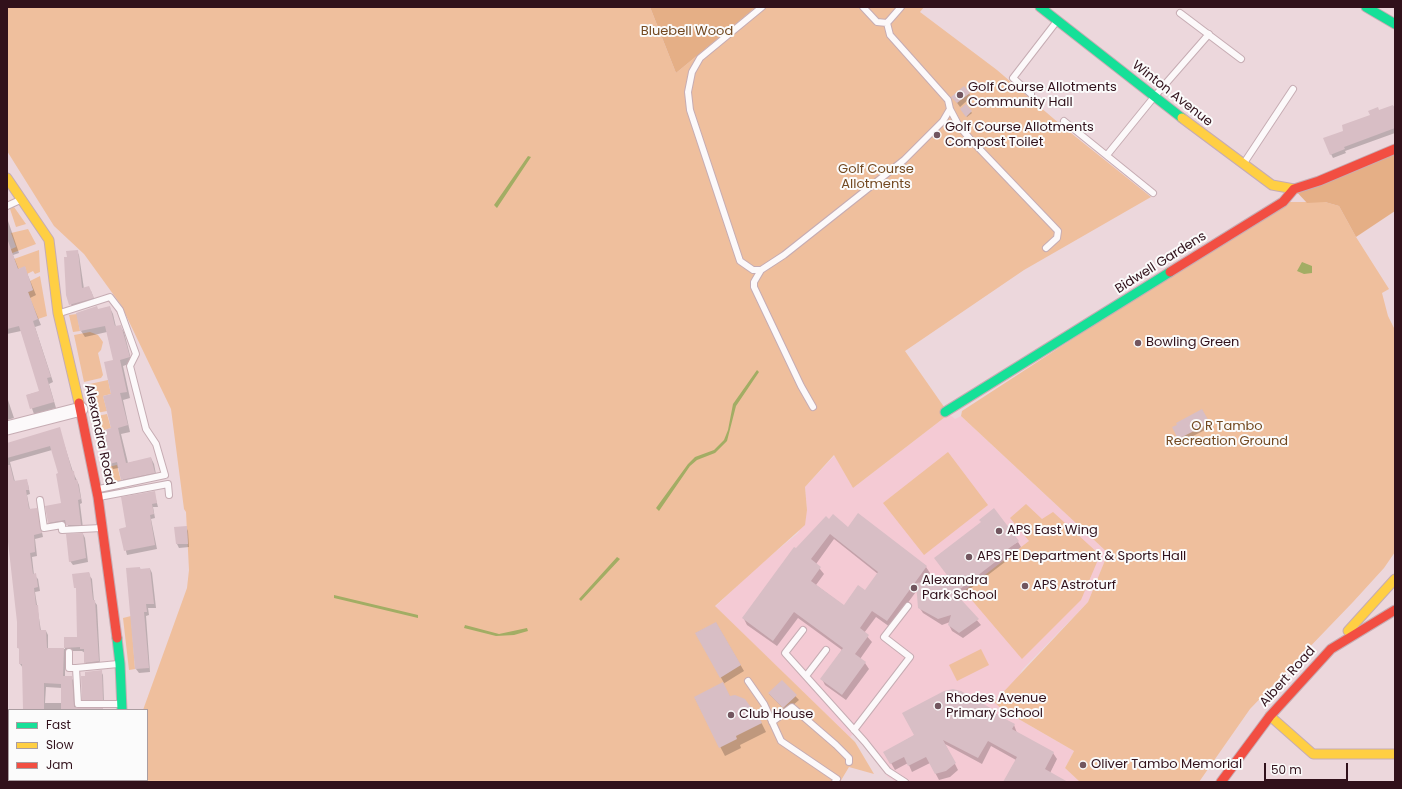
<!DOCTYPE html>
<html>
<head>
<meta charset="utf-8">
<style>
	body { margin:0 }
	#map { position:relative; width:1402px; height:789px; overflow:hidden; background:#ecd7dc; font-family:Poppins,sans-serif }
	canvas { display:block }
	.frame { position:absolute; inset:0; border:8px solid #31111b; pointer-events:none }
	.legend { position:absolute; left:8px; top:709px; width:140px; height:72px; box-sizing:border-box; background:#fbfbfb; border:1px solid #aa9da1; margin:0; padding:5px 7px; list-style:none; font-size:12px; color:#31111b }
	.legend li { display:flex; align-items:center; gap:8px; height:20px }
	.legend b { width:20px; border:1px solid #aa9da1 }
	.scale { position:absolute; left:1264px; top:763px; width:84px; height:18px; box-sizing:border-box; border:2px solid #31111b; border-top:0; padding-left:5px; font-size:12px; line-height:14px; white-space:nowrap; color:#31111b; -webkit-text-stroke:3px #fbfbfb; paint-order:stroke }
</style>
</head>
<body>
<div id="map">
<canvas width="1402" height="789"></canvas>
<div class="frame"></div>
<ul class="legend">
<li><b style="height:5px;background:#16e098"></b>Fast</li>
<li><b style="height:5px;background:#ffcf43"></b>Slow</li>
<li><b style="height:5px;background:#f24e42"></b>Jam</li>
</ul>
<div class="scale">50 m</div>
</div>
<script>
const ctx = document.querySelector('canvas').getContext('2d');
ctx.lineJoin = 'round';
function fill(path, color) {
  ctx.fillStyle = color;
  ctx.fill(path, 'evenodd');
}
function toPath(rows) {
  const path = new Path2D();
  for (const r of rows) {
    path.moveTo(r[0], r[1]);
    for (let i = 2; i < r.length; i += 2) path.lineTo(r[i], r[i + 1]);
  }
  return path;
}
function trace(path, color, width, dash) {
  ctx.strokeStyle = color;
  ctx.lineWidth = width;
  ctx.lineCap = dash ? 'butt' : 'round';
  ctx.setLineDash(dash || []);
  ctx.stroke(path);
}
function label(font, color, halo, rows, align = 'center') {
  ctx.font = font + ' Poppins,sans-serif';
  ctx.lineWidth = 4;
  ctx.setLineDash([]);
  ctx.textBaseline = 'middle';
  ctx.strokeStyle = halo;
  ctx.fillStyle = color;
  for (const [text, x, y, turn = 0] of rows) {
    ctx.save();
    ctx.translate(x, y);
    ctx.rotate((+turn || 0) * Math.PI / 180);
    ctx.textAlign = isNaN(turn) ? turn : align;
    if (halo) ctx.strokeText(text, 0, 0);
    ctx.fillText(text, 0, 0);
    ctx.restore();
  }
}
fill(toPath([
	[949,414,955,419,961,416,1108,553,1088,602,1022,670,1003,710,1074,751,1065,768,1080,782,896,782,887,776,862,743,857,730,850,737,715,607,750,573,798,533,807,510,805,487,835,455,853,488]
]), '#f4cad4');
fill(toPath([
	[7,7,650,7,676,73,756,7,924,7,920,12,997,70,1061,125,1151,197,1024,270,905,351,949,414,853,488,834,455,805,487,807,510,805,525,715,606,855,742,874,774,849,767,840,782,124,782,124,780,147,780,147,710,143,710,187,588,189,570,186,512,184,509,171,409,121,305,84,254,54,226,7,151],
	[1283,202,1325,202,1339,206,1356,237,1389,289,1382,293,1388,316,1395,330,1395,552,1384,568,1353,602,1250,709,1199,782,1080,782,1065,768,1074,751,1003,710,994,702,1088,602,1108,553,961,416,962,411],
	[14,207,26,224,16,227,10,209],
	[28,229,36,244,7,255,7,251,16,247,11,233],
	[39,250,40,272,35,274,33,271,27,274,25,267,18,269,14,259],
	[40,276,47,316,38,319,28,292,33,290,30,281],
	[77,314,80,331,73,332,69,315],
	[90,332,98,335,103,342,101,350,98,353,103,375,101,378,84,382,74,335],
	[108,380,111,394,103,396,107,411,91,414,85,385],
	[107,414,111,428,101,431,105,446,98,447,92,417],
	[948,452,988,505,924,555,883,503],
	[117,465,121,481,106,484,103,468],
	[1026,504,1042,519,1053,512,1100,555,1081,600,1022,659,964,591,1029,541,1010,518],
	[131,616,135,669,129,670,123,618],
	[981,649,989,665,957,681,949,665]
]), '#efbf9d');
fill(toPath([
	[650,7,756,7,676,73],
	[1395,153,1395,211,1356,237,1339,206,1325,202,1307,203,1294,189]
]), '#e5af86');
fill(toPath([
	[528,156,531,157,497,208,494,205],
	[1302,262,1312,266,1312,273,1304,274,1297,271],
	[757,370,759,372,736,406,727,441,715,453,697,460,690,466,659,511,656,508,688,464,695,457,714,450,724,440,728,430,733,404],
	[617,557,620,559,581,601,579,599],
	[334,595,418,615,418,618,334,598],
	[465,625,499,634,527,628,528,631,514,635,496,636,464,628]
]), '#a2ad64');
fill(toPath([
	[969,93,971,97,960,107,953,97],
	[966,106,972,113,967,117,962,111],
	[1395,106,1395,133,1345,151,1346,153,1333,158,1331,154,1345,131,1380,111],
	[7,218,19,253,13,255,19,270,24,268,27,273,36,295,30,298,41,325,35,327,53,382,49,384,56,408,34,414,27,395,41,391,21,331,7,334,7,319,20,315,7,281],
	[77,251,79,255,84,289,91,291,95,301,73,309,67,294,68,257],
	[110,308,113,314,116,327,120,326,124,332,132,363,123,366,130,398,123,400,130,432,121,434,128,463,151,458,154,464,157,479,125,486,119,468,113,469,110,463,114,361,107,332,85,337,81,331,98,310],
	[8,400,14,418,7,420,7,401],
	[1202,410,1211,427,1181,442,1179,438,1178,425],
	[59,428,73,472,79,485,82,503,80,504,83,528,70,529,67,524,51,527,49,522,62,504,59,474,52,450,10,462,15,482,26,480,28,484,30,494,27,495,30,510,36,509,38,513,43,537,35,539,37,556,32,557,34,575,38,579,40,591,35,592,41,631,46,631,48,635,48,649,65,649,65,638,78,638,77,591,73,575,89,575,92,579,94,601,97,605,100,665,88,666,85,662,85,653,82,651,65,651,65,677,71,677,74,682,76,709,103,710,24,710,23,668,20,664,20,651,18,647,18,622,7,524,7,444],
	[46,687,62,688,62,703,45,703],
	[154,492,158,507,153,507,155,518,151,519,157,549,127,555,120,529,127,528],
	[829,520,926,567,930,573,922,584,951,580,1018,542,1021,547,1004,560,1005,562,958,598,981,625,963,638,952,631,949,625,950,622,942,625,923,613,919,607,918,589,890,627,876,617,864,633,872,642,860,659,865,663,869,669,846,700,825,685,822,679,842,650,798,618,777,646,747,625,744,619,796,550],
	[834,539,878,574,865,592,844,606,816,585,824,574,816,564],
	[186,527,188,531,189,547,179,548,177,544,175,528],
	[83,534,85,538,88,562,73,565,70,561],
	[140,568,141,570,150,569,152,573,156,608,148,608,149,615,146,616,150,672,139,673,136,669,127,569],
	[716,623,744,671,723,684,730,697,755,710,766,732,740,745,741,748,725,756,695,698,724,683,696,633],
	[101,671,103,675,104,703,86,703,83,699],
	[782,682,799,700,786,711,769,694],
	[961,692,1014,725,1017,733,1053,753,1057,759,1050,773,1066,782,1004,782,1016,760,991,746,982,764,945,744,958,770,950,777,939,780,930,763,912,772,908,763,895,770,885,752,915,735],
	[21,780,48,780,48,782,21,782],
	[94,780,102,780,103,782,94,782]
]), '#0003');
fill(toPath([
	[964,86,970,93,957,103,951,97],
	[966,104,972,111,966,117,960,109],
	[1393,105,1395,111,1395,128,1344,147,1345,149,1330,155,1323,138,1343,131,1342,125,1370,115,1368,111,1378,107,1379,110],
	[8,241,18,269,25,266,33,290,28,292,38,319,33,321,51,377,47,378,54,402,30,409,26,395,39,391,19,326,7,329],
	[78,250,82,288,89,286,94,298,69,305,66,295,64,257,67,257,66,251],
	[97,306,98,309,110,306,115,326,121,325,130,357,120,360,127,392,120,393,128,425,118,428,126,463,151,457,155,473,121,480,117,462,109,464,101,431,111,428,103,396,111,394,104,362,113,360,105,326,80,331,76,313],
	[1202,409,1210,423,1178,439,1172,427,1177,425,1176,423],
	[60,427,72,471,74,471,75,480,77,479,81,499,78,500,81,525,66,525,65,520,48,523,45,506,61,503,56,474,58,473,50,446,7,458,7,443],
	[7,465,10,465,14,481,27,479,29,490,26,490,29,509,37,508,42,533,34,535,35,552,30,553,33,574,36,573,38,587,34,588,36,605,38,605,40,630,46,630,47,648,64,648,63,676,72,676,74,707,78,708,103,708,103,710,61,710,61,684,44,683,44,710,23,710,22,664,19,664,19,648,17,648,17,622,7,533],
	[155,491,157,503,152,504,154,514,150,515,155,545,124,551,119,529,126,527,121,497],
	[994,508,1019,541,1001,554,1003,556,955,593,979,619,959,633,948,625,951,615,938,619,918,608,916,583,950,579,934,558,981,522,979,520],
	[858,513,927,566,887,621,872,611,860,628,869,635,855,654,866,662,842,695,820,679,843,648,794,612,773,641,742,618,794,547,796,548,826,516,829,519,833,514,848,527],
	[830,534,878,572,865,590,858,585,844,605,811,581,821,567,811,559],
	[187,526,188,544,176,544,174,527],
	[83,533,86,558,69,562,66,534],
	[140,567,140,569,150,568,154,604,146,604,147,612,144,612,149,668,135,669,126,568],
	[89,572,90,574,93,600,95,600,99,661,84,663,84,649,80,649,80,647,64,648,64,637,77,637,76,588,74,588,72,574],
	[716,622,741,665,720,678,695,633],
	[102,670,103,700,82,700,81,676,85,676,85,672],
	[782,680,797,695,783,708,768,693],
	[723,682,730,696,735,695,745,699,750,706,756,710,762,723,736,736,737,739,719,748,694,697],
	[953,689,961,691,994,710,992,712,1015,724,1012,729,1054,752,1045,769,1068,782,1003,782,1017,757,988,741,978,758,943,740,956,763,946,771,935,774,926,757,908,766,904,757,890,764,883,752,914,735,902,713,944,691]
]), '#d8bec5');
const lane = toPath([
	[863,7,877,22,887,23],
	[901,7,887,23,890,35,948,100,950,109,959,126,971,140,1058,231,1057,238,1046,248],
	[1180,13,1241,59],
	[1031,94,1013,78,1057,21],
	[1064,121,1153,193],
	[1107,155,1154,97,1209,34],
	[1244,163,1293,89],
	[7,206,20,200],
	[761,270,753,270,740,261,690,110,688,92,692,72,700,58,762,7],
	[60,313,110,297,120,310,136,354,130,366,146,429,156,444,165,475,99,489],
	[813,407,801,386,754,287,754,282,761,270,784,255,904,160,943,121,950,109],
	[99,497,168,484,169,495],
	[40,500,44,528,62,525,62,530,101,528],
	[803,630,785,653,865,742,888,771,905,782],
	[69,652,69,668,76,668,78,704,121,704],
	[76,668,118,664],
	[806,676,826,650],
	[748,681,764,704,781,741,837,779,835,782],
	[772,722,792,707,836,745,849,758,849,762],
	[854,730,910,657,884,637,908,606]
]);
const street = toPath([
	[7,428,81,409]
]);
const fast = toPath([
	[1040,7,1182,118],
	[1366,7,1395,24],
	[945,412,1170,272],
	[117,638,120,664,122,710]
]);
const slow = toPath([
	[1182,118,1272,185,1294,189],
	[7,178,49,240,58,313,79,403],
	[1348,631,1395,579],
	[1270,716,1313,754,1395,754]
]);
const jam = toPath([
	[1170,272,1283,202,1294,189,1319,181,1395,149],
	[79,403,98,497,117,638],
	[1221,782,1270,716,1331,649,1395,610]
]);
trace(lane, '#c6acb3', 8);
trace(street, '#c6acb3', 15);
trace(fast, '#c6acb3', 11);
trace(slow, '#c6acb3', 11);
trace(jam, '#c6acb3', 11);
trace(lane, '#fcf9fa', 6);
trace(street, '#fcf9fa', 13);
trace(fast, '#16e098', 9);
trace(slow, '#ffcf43', 9);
trace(jam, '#f24e42', 9);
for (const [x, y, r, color] of [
	[960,95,4,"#72565f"],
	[937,135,4,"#72565f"],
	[1138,343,4,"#72565f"],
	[999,531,4,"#72565f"],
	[969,557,4,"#72565f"],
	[1025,586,4,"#72565f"],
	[914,588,4,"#72565f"],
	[938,706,4,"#72565f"],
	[731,715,4,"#72565f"],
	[1083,765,4,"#72565f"]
]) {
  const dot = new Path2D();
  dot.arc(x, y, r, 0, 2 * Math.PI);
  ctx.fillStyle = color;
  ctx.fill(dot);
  trace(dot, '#fbfbfb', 1.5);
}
label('13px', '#734921', '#fbfbfb', [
	["Bluebell Wood",687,32],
	["Golf Course",876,170],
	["Allotments",876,185],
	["O R Tambo",1227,427],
	["Recreation Ground",1227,442]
]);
label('13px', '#31111b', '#fbfbfb', [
	["Golf Course Allotments",968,88],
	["Community Hall",968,103],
	["Golf Course Allotments",945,128],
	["Compost Toilet",945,143],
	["Bowling Green",1146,343],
	["APS East Wing",1007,531],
	["APS PE Department & Sports Hall",977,557],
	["Alexandra",922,581],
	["Park School",922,596],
	["APS Astroturf",1033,586],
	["Rhodes Avenue",946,699],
	["Primary School",946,714],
	["Club House",739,715],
	["Oliver Tambo Memorial",1091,765]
], 'left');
label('13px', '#31111b', '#fbfbfb', [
	["Winton Avenue",1172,94,38],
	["Bidwell Gardens",1161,263,-32],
	["Alexandra Road",99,435,78],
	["Albert Road",1288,677,-48]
]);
</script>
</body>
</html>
